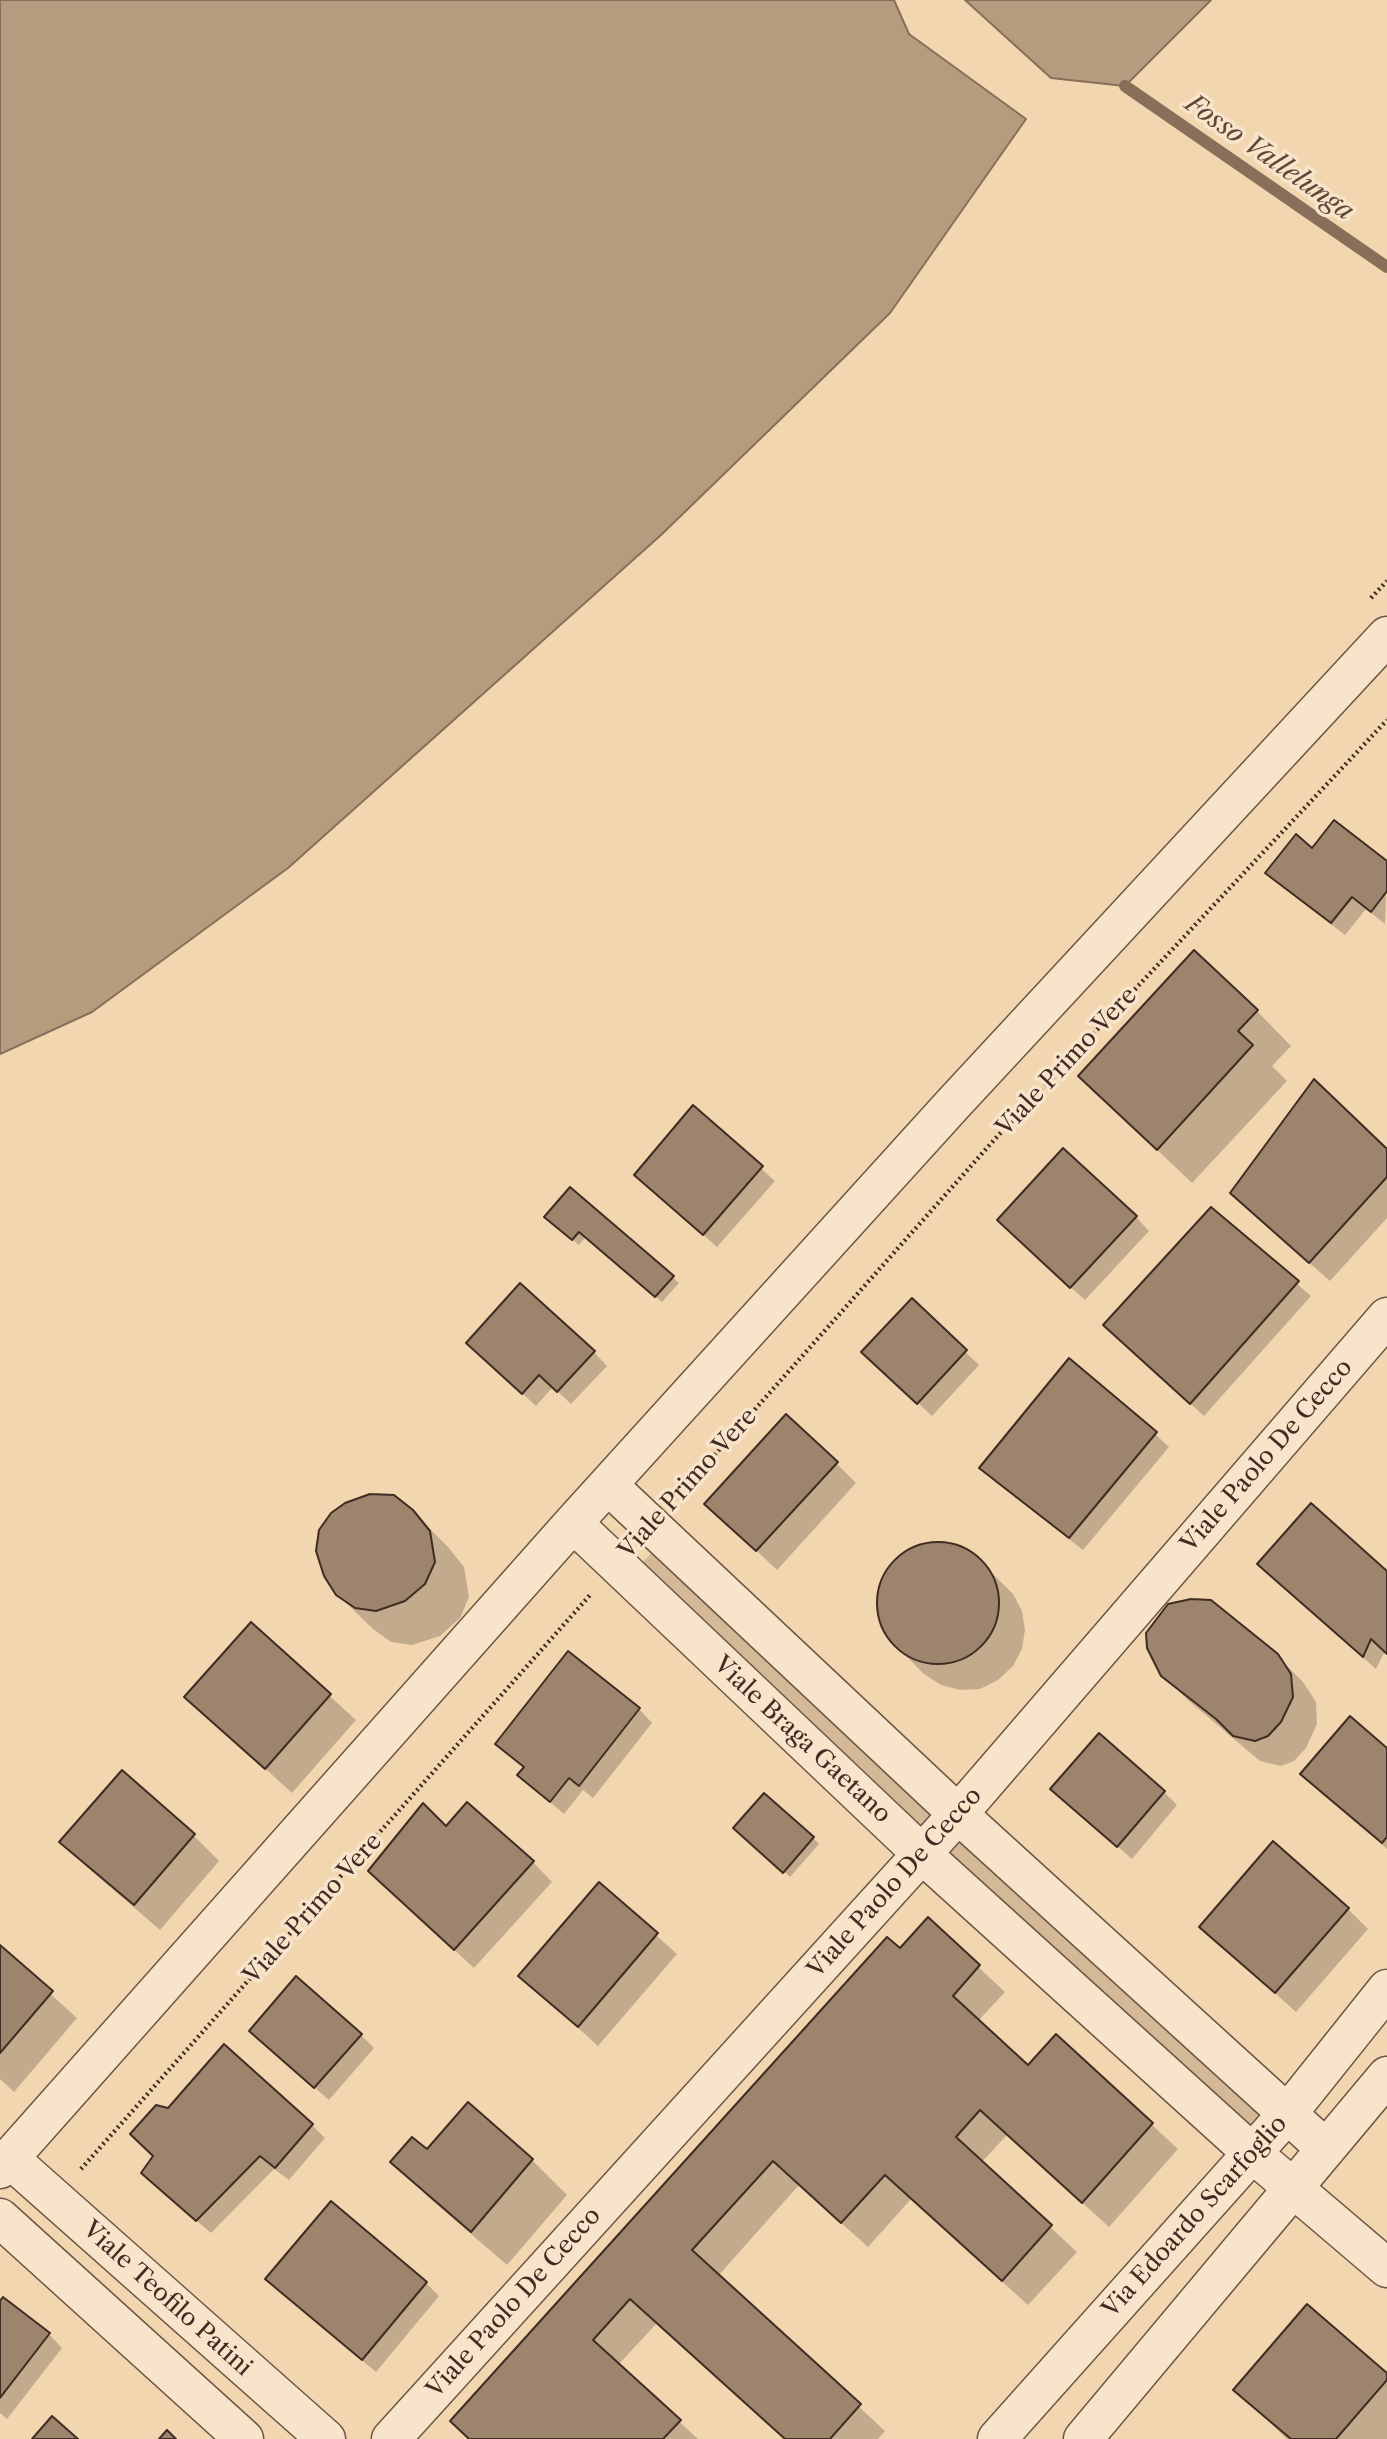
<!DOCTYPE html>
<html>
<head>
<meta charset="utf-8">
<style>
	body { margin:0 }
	canvas { display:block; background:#f2d6af }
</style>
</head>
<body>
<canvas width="1387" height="2439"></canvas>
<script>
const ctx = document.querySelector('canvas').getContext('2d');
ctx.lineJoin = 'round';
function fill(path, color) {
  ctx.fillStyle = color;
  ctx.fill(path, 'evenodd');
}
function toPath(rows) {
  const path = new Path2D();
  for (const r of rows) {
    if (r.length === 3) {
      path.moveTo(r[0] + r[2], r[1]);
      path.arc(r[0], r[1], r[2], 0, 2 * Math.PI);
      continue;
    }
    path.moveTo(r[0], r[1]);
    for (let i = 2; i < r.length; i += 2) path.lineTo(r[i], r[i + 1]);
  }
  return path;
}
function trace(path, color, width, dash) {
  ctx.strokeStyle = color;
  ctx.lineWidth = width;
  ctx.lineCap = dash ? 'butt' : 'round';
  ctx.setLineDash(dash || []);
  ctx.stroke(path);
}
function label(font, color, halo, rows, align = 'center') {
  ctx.font = font + ' "Libre Caslon Text",serif';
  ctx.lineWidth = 7;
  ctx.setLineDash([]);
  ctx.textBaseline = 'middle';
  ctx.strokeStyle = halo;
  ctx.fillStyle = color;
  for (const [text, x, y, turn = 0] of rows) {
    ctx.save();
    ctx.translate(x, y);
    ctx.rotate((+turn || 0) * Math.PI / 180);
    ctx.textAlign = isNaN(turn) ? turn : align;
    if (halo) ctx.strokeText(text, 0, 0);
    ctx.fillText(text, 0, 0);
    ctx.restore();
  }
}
fill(toPath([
	[654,1550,936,1816,923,1829,642,1563],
	[959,1838,1263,2113,1250,2127,946,1851]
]), '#d4b997');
const water = toPath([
	[0,0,894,0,909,34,1026,119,890,313,661,535,288,868,92,1012,0,1054,0,0],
	[965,0,1211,0,1125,86,1051,78,965,0]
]);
fill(water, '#b69c7f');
trace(water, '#876f5a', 2);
fill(toPath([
	[1313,850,1387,864,1385,924,1366,909,1345,935,1281,886,1268,873],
	[1257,1011,1291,1046,1272,1066,1287,1081,1192,1183,1080,1076],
	[694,1108,775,1181,717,1247,650,1188],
	[1387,1152,1387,1218,1330,1281,1252,1213],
	[570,1189,679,1283,662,1302,586,1237,579,1245,553,1223],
	[1211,1210,1311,1296,1204,1416,1119,1338],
	[1136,1217,1149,1231,1085,1300,1012,1234],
	[912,1301,979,1365,932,1416,877,1365],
	[594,1352,607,1366,571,1404,553,1387,536,1406,482,1356],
	[1155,1434,1169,1447,1083,1550,994,1481,981,1467],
	[836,1463,856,1483,777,1570,727,1523],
	[412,1511,448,1547,464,1567,469,1597,460,1618,440,1636,412,1645,391,1642,373,1629,337,1594],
	[936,1543,955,1546,973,1554,1013,1594,1022,1611,1025,1630,1022,1649,1013,1666,998,1680,980,1689,960,1690,941,1685,924,1674,897,1647,885,1631,879,1611,880,1591,887,1572,900,1557,917,1547],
	[1387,1573,1387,1653,1385,1651,1376,1669,1273,1577],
	[251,1624,356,1720,292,1793,187,1697],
	[569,1654,639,1709,652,1723,593,1798,583,1790,564,1814,519,1775,525,1768,498,1744],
	[1276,1655,1303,1682,1316,1702,1317,1724,1306,1748,1294,1761,1281,1766,1260,1761,1189,1701,1162,1675],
	[1387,1750,1387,1849,1322,1794,1302,1774],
	[122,1773,194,1836,219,1861,160,1930,87,1867,62,1842],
	[1164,1792,1177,1805,1132,1859,1066,1802],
	[446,1828,533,1862,552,1882,474,1968,390,1891],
	[741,1834,813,1838,819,1844,790,1877],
	[599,1884,677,1954,598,2046,521,1976],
	[1348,1909,1368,1929,1296,2012,1201,1926],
	[928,1920,1005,1992,978,2021,1029,2067,1056,2036,1178,2149,1109,2227,1007,2135,981,2163,1077,2252,1028,2305,911,2199,868,2247,799,2185,718,2276,885,2431,878,2439,785,2439,657,2323,618,2365,698,2439,470,2439],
	[0,1948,77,2018,14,2092,0,2079],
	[361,2035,374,2048,329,2100,264,2044],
	[468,2104,532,2160,567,2195,507,2265,427,2196,393,2161,427,2152],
	[312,2125,325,2138,289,2180,274,2169,211,2233,156,2186],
	[426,2283,439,2296,376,2372,281,2292],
	[4,2299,49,2334,62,2348,7,2419,0,2413,0,2304],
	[1387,2375,1387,2439,1287,2439,1236,2390]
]), '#0003');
trace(toPath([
	[1125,86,1387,267]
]), '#876f5a', 12);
const building = toPath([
	[1334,820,1387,861,1387,891,1371,912,1352,897,1331,923,1265,873,1296,834,1312,848,1334,820],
	[1194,950,1258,1010,1238,1031,1253,1045,1157,1150,1078,1076,1194,950],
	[1314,1079,1387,1149,1387,1177,1309,1263,1230,1193,1314,1079],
	[693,1105,763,1166,703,1235,634,1175,693,1105],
	[1063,1148,1137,1216,1070,1288,997,1220,1063,1148],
	[570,1187,674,1276,655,1297,579,1232,572,1240,544,1217,570,1187],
	[1211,1207,1299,1281,1190,1404,1103,1325,1211,1207],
	[520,1283,595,1351,557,1392,539,1375,522,1394,466,1343,520,1283],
	[912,1298,967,1350,917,1404,861,1352,912,1298],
	[1069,1358,1157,1432,1069,1538,979,1468,1069,1358],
	[786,1414,838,1462,756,1551,704,1504,786,1414],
	[370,1494,394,1495,413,1510,430,1531,435,1562,425,1584,405,1601,376,1611,355,1608,336,1595,324,1576,316,1551,319,1530,331,1513,345,1503,370,1494],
	[1311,1503,1387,1571,1387,1654,1371,1639,1363,1657,1257,1564,1311,1503],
	[938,1603,61],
	[1191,1599,1211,1600,1278,1654,1291,1674,1293,1697,1281,1722,1268,1736,1255,1741,1233,1736,1216,1719,1161,1676,1147,1648,1146,1633,1168,1604,1191,1599],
	[251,1622,331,1694,265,1769,184,1697,251,1622],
	[568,1651,640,1708,579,1786,569,1778,550,1802,517,1775,524,1767,495,1744,568,1651],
	[1350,1716,1387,1748,1387,1837,1382,1843,1300,1774,1350,1716],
	[1099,1733,1165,1791,1117,1847,1050,1789,1099,1733],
	[122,1770,195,1834,134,1905,59,1842,122,1770],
	[764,1793,814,1837,783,1873,733,1828,764,1793],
	[467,1802,534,1861,454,1950,368,1871,423,1803,446,1826,467,1802],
	[1273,1841,1349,1908,1275,1993,1199,1927,1273,1841],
	[599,1882,658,1933,578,2027,518,1976,599,1882],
	[928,1917,980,1965,953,1996,1028,2065,1056,2034,1153,2123,1082,2203,980,2110,956,2137,1052,2225,1002,2281,885,2175,841,2223,773,2161,692,2250,861,2404,830,2439,785,2439,630,2299,593,2340,681,2420,663,2439,469,2439,450,2421,887,1937,900,1948,928,1917],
	[0,1945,53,1991,0,2053,0,1945],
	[296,1976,362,2034,314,2088,249,2031,296,1976],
	[224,2044,313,2124,275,2168,260,2156,196,2221,141,2173,153,2156,130,2134,156,2105,168,2108,224,2044],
	[468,2102,533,2159,471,2232,390,2162,412,2137,427,2149,468,2102],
	[331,2201,427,2282,362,2360,265,2279,331,2201],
	[3,2297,50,2333,0,2398,0,2301,3,2297],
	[1307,2304,1387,2373,1387,2380,1336,2439,1291,2439,1233,2390,1307,2304],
	[52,2416,78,2439,32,2439,52,2416],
	[167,2430,176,2439,159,2439,167,2430]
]);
fill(building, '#9d846c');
trace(building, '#412c23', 2);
const minor = toPath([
	[608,1485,958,1814,1326,2149],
	[573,1523,922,1854,1252,2153,1387,2268],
	[9,2158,326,2439],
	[0,2169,573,1523,953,1104,1387,636],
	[0,2218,244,2439],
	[391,2439,958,1814,1387,1317],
	[997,2439,1288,2113,1387,1989],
	[1083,2439,1387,2076]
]);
trace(minor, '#6d5646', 41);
trace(toPath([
	[1371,598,1387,581],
	[678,1496,994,1140,1387,720],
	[81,2169,591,1594]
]), '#412c23', 4.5, [2, 3.5]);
trace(minor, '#f7e4cb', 38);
label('24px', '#412c23', '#f7e4cb', [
	["Viale Primo Vere",1067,1062,-47],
	["Viale Paolo De Cecco",1267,1456,-49],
	["Viale Primo Vere",688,1484,-48],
	["Viale Braga Gaetano",802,1740,43],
	["Viale Paolo De Cecco",895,1883,-48],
	["Viale Primo Vere",313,1909,-48],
	["Via Edoardo Scarfoglio",1195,2217,-48],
	["Viale Teofilo Patini",167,2299,42],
	["Viale Paolo De Cecco",514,2303,-48]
]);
label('italic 26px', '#5e483a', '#f7e4cb', [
	["Fosso Vallelunga",1269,158,35]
]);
</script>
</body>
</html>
